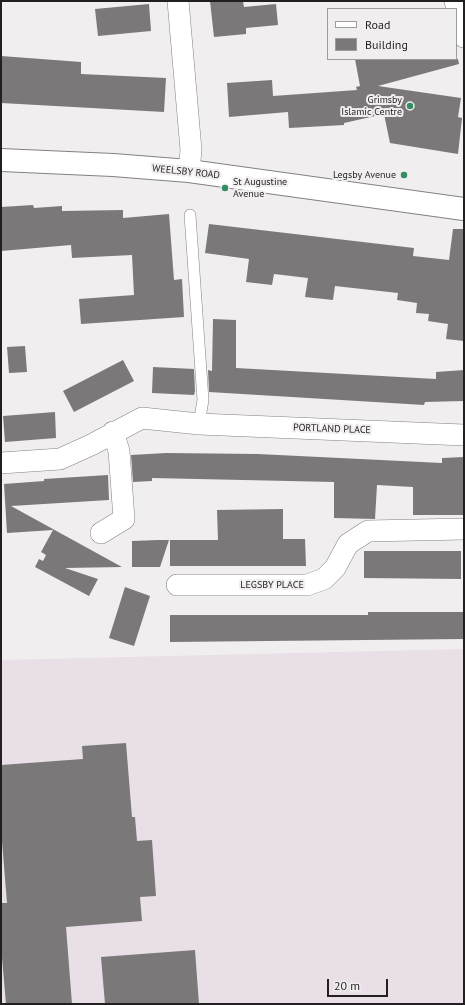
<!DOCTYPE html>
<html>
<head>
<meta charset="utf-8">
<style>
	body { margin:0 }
	#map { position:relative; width:465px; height:1005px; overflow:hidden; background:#f1eef0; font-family:"PT Sans",sans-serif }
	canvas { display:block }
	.frame { position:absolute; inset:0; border:2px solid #211f20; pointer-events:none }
	.legend { position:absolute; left:327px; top:8px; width:130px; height:52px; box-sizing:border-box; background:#f1eef0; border:1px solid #9e9b9d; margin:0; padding:5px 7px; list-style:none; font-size:12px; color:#211f20 }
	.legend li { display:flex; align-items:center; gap:8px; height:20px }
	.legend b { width:20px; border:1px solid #9e9b9d }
	.scale { position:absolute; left:327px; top:979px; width:61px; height:18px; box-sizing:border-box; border:2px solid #211f20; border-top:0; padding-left:5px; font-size:12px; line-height:14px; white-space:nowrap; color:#211f20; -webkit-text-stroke:3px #f1eef0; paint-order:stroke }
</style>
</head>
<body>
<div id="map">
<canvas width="465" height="1005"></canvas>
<div class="frame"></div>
<ul class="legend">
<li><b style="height:5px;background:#fff"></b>Road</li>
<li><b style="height:11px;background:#7b787a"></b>Building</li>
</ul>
<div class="scale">20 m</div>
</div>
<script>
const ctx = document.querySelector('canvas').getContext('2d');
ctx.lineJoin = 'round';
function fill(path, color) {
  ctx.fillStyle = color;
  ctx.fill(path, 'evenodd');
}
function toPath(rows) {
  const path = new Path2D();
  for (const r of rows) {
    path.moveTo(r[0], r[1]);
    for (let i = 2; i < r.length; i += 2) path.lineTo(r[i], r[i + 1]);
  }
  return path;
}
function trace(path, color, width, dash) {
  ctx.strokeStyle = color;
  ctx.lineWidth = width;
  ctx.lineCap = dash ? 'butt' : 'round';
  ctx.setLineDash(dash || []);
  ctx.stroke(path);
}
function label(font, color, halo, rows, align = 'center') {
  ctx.font = font + ' "PT Sans",sans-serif';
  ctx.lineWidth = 4;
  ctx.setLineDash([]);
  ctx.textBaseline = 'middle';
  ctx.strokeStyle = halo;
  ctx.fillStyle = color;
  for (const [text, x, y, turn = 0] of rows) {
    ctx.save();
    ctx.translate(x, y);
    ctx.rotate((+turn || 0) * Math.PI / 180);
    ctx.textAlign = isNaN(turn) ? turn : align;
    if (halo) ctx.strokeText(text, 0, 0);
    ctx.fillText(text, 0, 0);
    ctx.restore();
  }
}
fill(toPath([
	[464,649,464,1004,1,1004,1,660]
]), '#e9dfe7');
fill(toPath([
	[210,1,243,1,244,7,276,4,278,25,246,28,246,34,214,37],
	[149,4,151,31,98,36,95,9],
	[1,56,81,62,81,74,166,78,164,112,1,103],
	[355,59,458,59,459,64,378,86,461,98,458,117,462,118,458,154,390,143,384,114,344,123,344,125,289,128,288,112,229,117,227,83,272,80,273,96,357,90,356,87,360,86],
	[33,205,34,208,62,206,62,211,123,210,123,218,169,214,174,280,182,279,184,317,81,324,79,299,134,295,132,255,72,258,71,245,1,251,1,207],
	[209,224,414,248,413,256,449,260,453,229,464,229,464,341,446,339,448,324,428,321,429,314,416,313,417,303,397,300,398,293,335,286,333,300,305,297,308,278,274,274,272,285,246,282,249,259,205,253],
	[213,319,236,320,236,368,436,379,436,372,464,370,464,401,425,402,424,405,209,392,208,370,212,371],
	[25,346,27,372,9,373,7,347],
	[123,360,134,381,74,412,63,391],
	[153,367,194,369,195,391,194,395,152,393],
	[55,412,56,438,5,442,3,416],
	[166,453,258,454,442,463,442,458,464,457,464,515,413,515,413,487,377,485,375,519,334,518,334,482,152,478,152,481,133,482,131,455],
	[108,475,109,500,11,506,122,567,65,568,98,579,89,596,35,567,39,559,43,561,46,555,41,552,53,530,7,533,4,484,44,481,44,479],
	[283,509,283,539,305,539,306,566,170,566,170,540,218,540,217,510],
	[158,540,169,540,160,567,132,567,132,541],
	[364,551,461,551,461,579,364,578],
	[125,587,150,596,134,646,109,638],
	[368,612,464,612,464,639,170,642,170,615,368,615],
	[126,743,132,817,135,817,137,841,152,840,156,896,140,897,142,921,66,927,72,1004,6,1004,1,946,1,903,7,903,1,829,1,765,83,759,82,746],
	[195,950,199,1004,105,1004,101,957]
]), '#7b787a');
const service = toPath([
	[190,215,203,400,199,424]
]);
const minor = toPath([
	[178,1,191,150,189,171],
	[455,1,464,37],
	[1,463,60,459,91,445,142,418,199,424,464,435],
	[101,533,124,519,119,451,113,432],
	[177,585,307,585,324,579,335,568,348,544,368,531,464,529]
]);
const trunk = toPath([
	[1,160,113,165,189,171,464,209]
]);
trace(service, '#838083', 12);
trace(minor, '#838083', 22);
trace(trunk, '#838083', 24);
trace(service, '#fff', 11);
trace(minor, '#fff', 21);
trace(trunk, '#fff', 22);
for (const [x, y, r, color] of [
	[410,106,4,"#338c62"],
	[404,175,4,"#338c62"],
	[225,188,4,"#338c62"]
]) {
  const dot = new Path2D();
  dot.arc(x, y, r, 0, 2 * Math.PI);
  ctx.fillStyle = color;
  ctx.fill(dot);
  trace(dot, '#f1eef0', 1.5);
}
label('10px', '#211f20', '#f1eef0', [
	["Grimsby",402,100],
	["Islamic Centre",402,112],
	["Legsby Avenue",396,175],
	["St Augustine",233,182,"left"],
	["Avenue",233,194,"left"]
], 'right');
label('10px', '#211f20', '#f1eef0', [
	["WEELSBY ROAD",186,172,6],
	["PORTLAND PLACE",332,429,2],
	["LEGSBY PLACE",272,585]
]);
</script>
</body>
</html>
